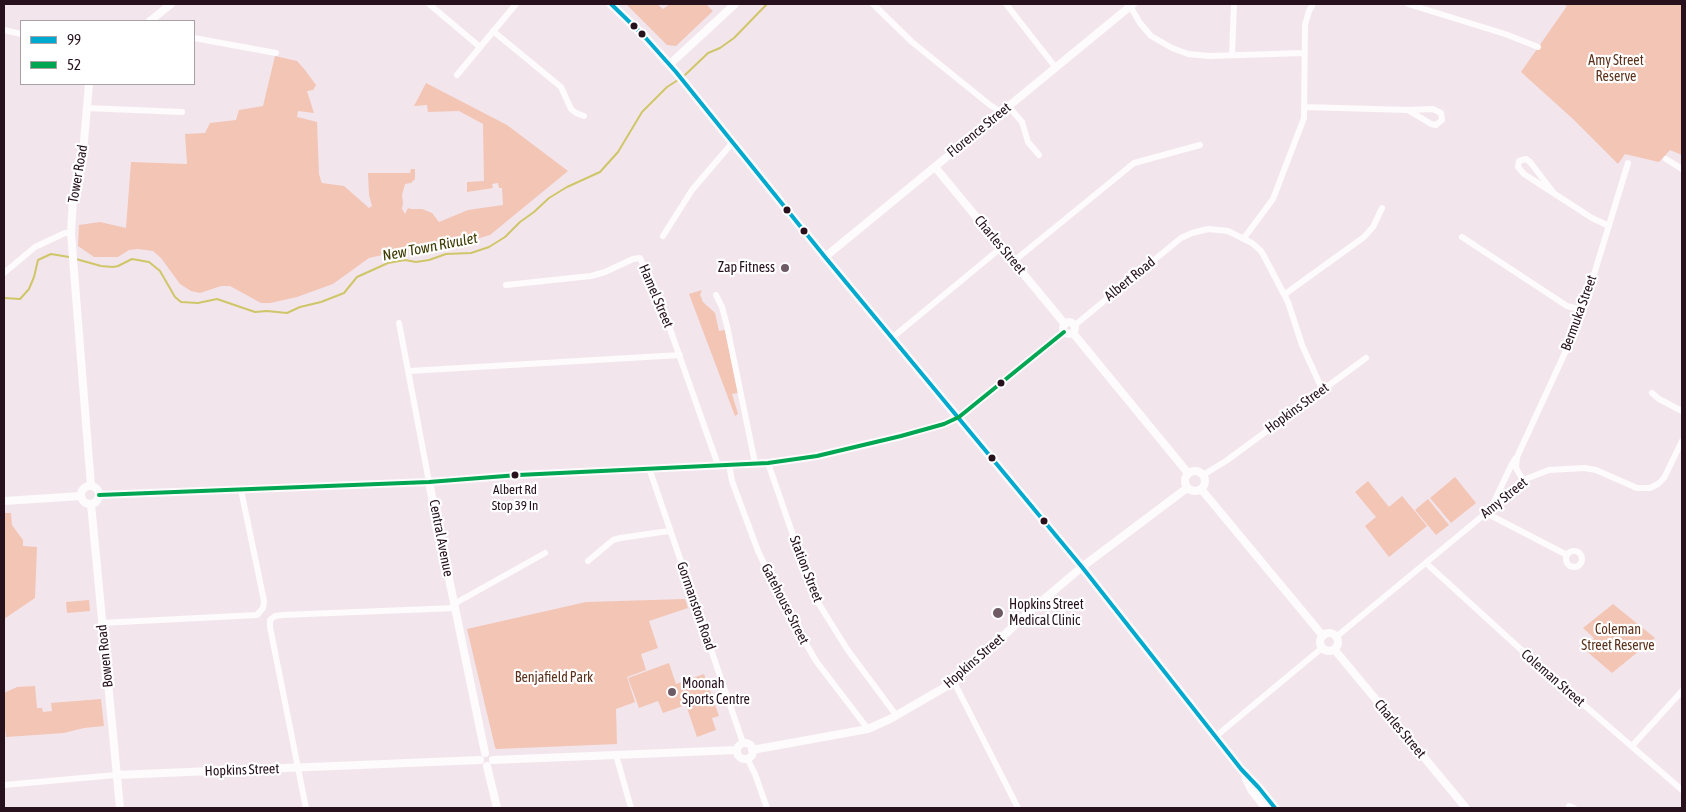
<!DOCTYPE html>
<html>
<head>
<meta charset="utf-8">
<style>
	body { margin:0 }
	#map { position:relative; width:1686px; height:812px; overflow:hidden; background:#f3e5ec; font-family:"Asap Condensed",sans-serif }
	canvas { display:block }
	.frame { position:absolute; inset:0; border:5px solid #26111d; pointer-events:none }
	.legend { position:absolute; left:20px; top:20px; width:175px; height:65px; box-sizing:border-box; background:#fff; border:1px solid #a8a0a5; margin:0; padding:6px 9px; list-style:none; font-size:15px; color:#26111d }
	.legend li { display:flex; align-items:center; gap:10px; height:25px }
	.legend b { width:25px; border:1px solid #a8a0a5 }
</style>
</head>
<body>
<div id="map">
<canvas width="1686" height="812"></canvas>
<div class="frame"></div>
<ul class="legend">
<li><b style="height:6px;background:#00a9ce"></b>99</li>
<li><b style="height:6px;background:#00a651"></b>52</li>
</ul>
</div>
<script>
const ctx = document.querySelector('canvas').getContext('2d');
ctx.lineJoin = 'round';
function fill(path, color) {
  ctx.fillStyle = color;
  ctx.fill(path, 'evenodd');
}
function toPath(rows) {
  const path = new Path2D();
  for (const r of rows) {
    if (r.length === 3) {
      path.moveTo(r[0] + r[2], r[1]);
      path.arc(r[0], r[1], r[2], 0, 2 * Math.PI);
      continue;
    }
    path.moveTo(r[0], r[1]);
    for (let i = 2; i < r.length; i += 2) path.lineTo(r[i], r[i + 1]);
  }
  return path;
}
function trace(path, color, width, dash) {
  ctx.strokeStyle = color;
  ctx.lineWidth = width;
  ctx.lineCap = dash ? 'butt' : 'round';
  ctx.setLineDash(dash || []);
  ctx.stroke(path);
}
function label(font, color, halo, rows, align = 'center') {
  ctx.font = font + ' "Asap Condensed",sans-serif';
  ctx.lineWidth = 4.5;
  ctx.setLineDash([]);
  ctx.textBaseline = 'middle';
  ctx.strokeStyle = halo;
  ctx.fillStyle = color;
  for (const [text, x, y, turn = 0] of rows) {
    ctx.save();
    ctx.translate(x, y);
    ctx.rotate((+turn || 0) * Math.PI / 180);
    ctx.textAlign = isNaN(turn) ? turn : align;
    if (halo) ctx.strokeText(text, 0, 0);
    ctx.fillText(text, 0, 0);
    ctx.restore();
  }
}
fill(toPath([
	[626,4,657,4,663,9,670,4,706,4,713,11,676,46,667,45],
	[1562,4,1682,4,1682,155,1670,150,1659,162,1625,154,1618,164,1573,119,1521,72,1567,6],
	[275,56,297,61,305,70,316,85,313,90,307,91,314,113,298,111,297,117,317,122,319,174,321,181,322,183,344,186,369,208,372,206,369,195,368,173,410,173,411,169,415,169,415,179,411,183,405,184,402,195,403,203,402,209,405,214,408,208,411,209,422,209,432,213,439,222,468,210,503,205,502,188,499,188,498,183,492,184,493,188,467,192,467,182,484,181,483,124,459,111,428,112,427,105,414,106,426,83,507,125,568,171,490,235,452,246,391,253,369,258,333,284,297,297,270,303,261,303,230,286,221,286,200,293,191,291,180,284,161,258,153,251,138,249,129,250,118,257,94,257,78,246,79,225,100,222,126,228,131,162,187,164,185,134,205,133,210,123,236,120,239,110,263,106],
	[702,290,700,295,703,302,715,313,719,331,725,330,738,393,732,394,738,414,735,416,689,294],
	[1455,477,1476,503,1451,523,1430,498],
	[1368,481,1389,507,1402,496,1427,526,1389,557,1365,526,1376,517,1355,492],
	[1428,499,1449,525,1436,535,1415,510],
	[4,513,11,513,12,525,23,540,23,546,37,547,35,598,4,619],
	[685,599,688,608,649,621,658,648,641,654,646,670,627,677,635,702,616,709,617,744,496,749,495,747,467,629,586,602],
	[89,600,90,611,67,613,66,602],
	[1613,604,1655,638,1612,673,1584,649,1594,638,1583,628],
	[669,663,676,684,704,674,719,716,712,718,716,730,697,737,686,705,663,713,658,701,639,708,628,678],
	[35,686,37,708,42,708,43,712,52,711,51,703,101,699,104,726,84,728,64,733,6,737,4,718,4,693,17,687]
]), '#f2c5b5');
trace(toPath([
	[684,76,708,53,720,48,734,38,767,4],
	[76,259,101,266,113,267,118,266,132,259,149,262,160,271,175,297,181,302,198,303,217,299,255,312,267,311,287,313,300,307,321,302,344,293,357,277,388,263,405,260,416,262,429,260,446,254,471,253,489,247,505,237,520,222,534,212,549,198,567,187,600,172,618,152,642,112,667,87,678,80],
	[4,298,20,299,29,289,34,277,38,260,51,254,69,257]
]), '#cfc669', 2);
trace(toPath([
	[429,4,480,47],
	[873,4,912,42,990,105,1001,112],
	[1006,4,1056,68],
	[1408,4,1505,34,1538,47],
	[1130,6,1140,23,1151,36,1172,48,1188,54,1209,56,1304,53],
	[4,30,21,34],
	[493,31,561,87,571,109,576,113,584,116],
	[194,38,276,53],
	[1232,55,1234,4],
	[457,75,516,4],
	[1008,106,1022,122,1028,142,1039,155],
	[1304,107,1408,110,1433,109,1441,113,1442,120,1436,125,1431,124,1408,110],
	[86,108,182,112],
	[1666,159,1682,169],
	[1553,192,1530,162,1526,159,1519,161,1518,167,1524,174,1592,218,1609,226],
	[663,236,692,190,733,142],
	[1462,237,1567,306,1582,310],
	[1244,238,1273,199,1304,118,1305,25,1309,11,1313,4],
	[1014,261,1134,163,1200,145],
	[4,273,35,247,65,233,71,233],
	[506,285,591,276,605,272,633,259,640,258,658,295,718,465],
	[1285,294,1364,237,1373,227,1382,208],
	[716,295,722,307,727,326,755,463],
	[399,323,429,482],
	[1075,325,1181,238,1192,233,1208,229,1228,231,1252,243,1261,251,1265,258,1288,302,1302,345,1322,389],
	[893,337,1002,247],
	[409,371,680,355],
	[1652,393,1659,399,1682,411],
	[768,463,814,596,847,649,896,715],
	[729,464,732,481,758,551,784,606,816,661,868,729],
	[649,468,743,743],
	[1203,475,1226,461,1366,358],
	[1523,480,1516,468,1517,457,1580,320,1628,163],
	[1493,504,1510,468,1515,459],
	[1486,513,1567,555],
	[1574,559,8],
	[588,561,613,540,620,538,669,531],
	[1426,563,1539,666,1682,790],
	[454,604,545,553],
	[101,623,257,615,263,608,264,601,241,490],
	[1336,637,1486,513,1523,480,1549,470,1584,468,1596,470,1637,488,1650,488,1658,484,1664,478,1682,441],
	[954,682,1018,808],
	[1215,737,1322,648],
	[1632,746,1682,691],
	[616,755,631,808],
	[747,758,755,774,767,808],
	[4,785,116,775],
	[1569,806,1574,808],
	[306,808,270,627,270,620,275,616,283,615,455,608]
]), '#fdfbfc', 6);
trace(toPath([
	[150,21,171,4],
	[670,64,735,4],
	[89,84,82,164,73,198,71,233,91,486],
	[935,167,1064,323],
	[825,257,1133,4],
	[1069,328,6],
	[1073,333,1188,473],
	[1195,481,10],
	[429,482,485,753],
	[90,495,9],
	[1201,489,1323,636],
	[99,495,429,482,518,475,768,463,817,456,901,436,944,424,959,417,1064,332],
	[4,501,81,496],
	[91,504,120,808],
	[1329,642,9],
	[1334,649,1466,808],
	[745,751,8],
	[752,750,868,729,890,719,954,682,1031,610,1082,567,1187,488],
	[493,760,737,750],
	[487,766,497,808],
	[116,775,480,760]
]), '#fdfbfc', 8);
trace(toPath([
	[611,4,643,35,676,72,825,257,1082,567,1241,769,1259,788,1275,808],
	[1246,778,1252,790,1266,808]
]), '#fdfbfc', 9);
trace(toPath([
	[611,4,643,35,676,72,825,257,1082,567,1241,769,1259,788,1275,808]
]), '#00a9ce', 4);
trace(toPath([
	[99,495,429,482,518,475,768,463,817,456,901,436,944,424,959,417,1064,332]
]), '#00a651', 4);
for (const [x, y, r, color] of [
	[634,26,4.5,"#26111d"],
	[642,34,4.5,"#26111d"],
	[787,210,4.5,"#26111d"],
	[804,231,4.5,"#26111d"],
	[785,268,5,"#6e5b65"],
	[1001,383,4.5,"#26111d"],
	[992,458,4.5,"#26111d"],
	[515,475,4.5,"#26111d"],
	[1044,521,4.5,"#26111d"],
	[998,613,6,"#6e5b65"],
	[672,692,5,"#6e5b65"]
]) {
  const dot = new Path2D();
  dot.arc(x, y, r, 0, 2 * Math.PI);
  ctx.fillStyle = color;
  ctx.fill(dot);
  trace(dot, '#fff', 2);
}
label('13px', '#26111d', '#fff', [
	["Albert Rd",515,490],
	["Stop 39 In",515,506]
]);
label('14px', '#5c311b', '#fff', [
	["Amy Street",1616,61],
	["Reserve",1616,77],
	["Coleman",1618,630],
	["Street Reserve",1618,646],
	["Benjafield Park",554,678]
]);
label('14px', '#26111d', '#fff', [
	["Florence Street",979,130,-39],
	["Tower Road",78,174,-80],
	["Charles Street",1000,245,50],
	["Albert Road",1130,279,-39],
	["Hamel Street",656,296,67],
	["Bermuka Street",1579,313,-70],
	["Hopkins Street",1297,408,-36],
	["Amy Street",1504,498,-39],
	["Central Avenue",441,538,79],
	["Station Street",806,569,69],
	["Gatehouse Street",785,604,63],
	["Gormanston Road",696,606,71],
	["Bowen Road",105,656,-96],
	["Hopkins Street",974,661,-41],
	["Coleman Street",1553,678,41],
	["Charles Street",1400,729,50],
	["Hopkins Street",242,770,-2]
]);
label('14px', '#26111d', '#fff', [
	["Zap Fitness",775,268,"right"],
	["Hopkins Street",1009,605],
	["Medical Clinic",1009,621],
	["Moonah",682,684],
	["Sports Centre",682,700]
], 'left');
label('italic 15px', '#3d3a01', '#fff', [
	["New Town Rivulet",430,247,-11]
]);
</script>
</body>
</html>
